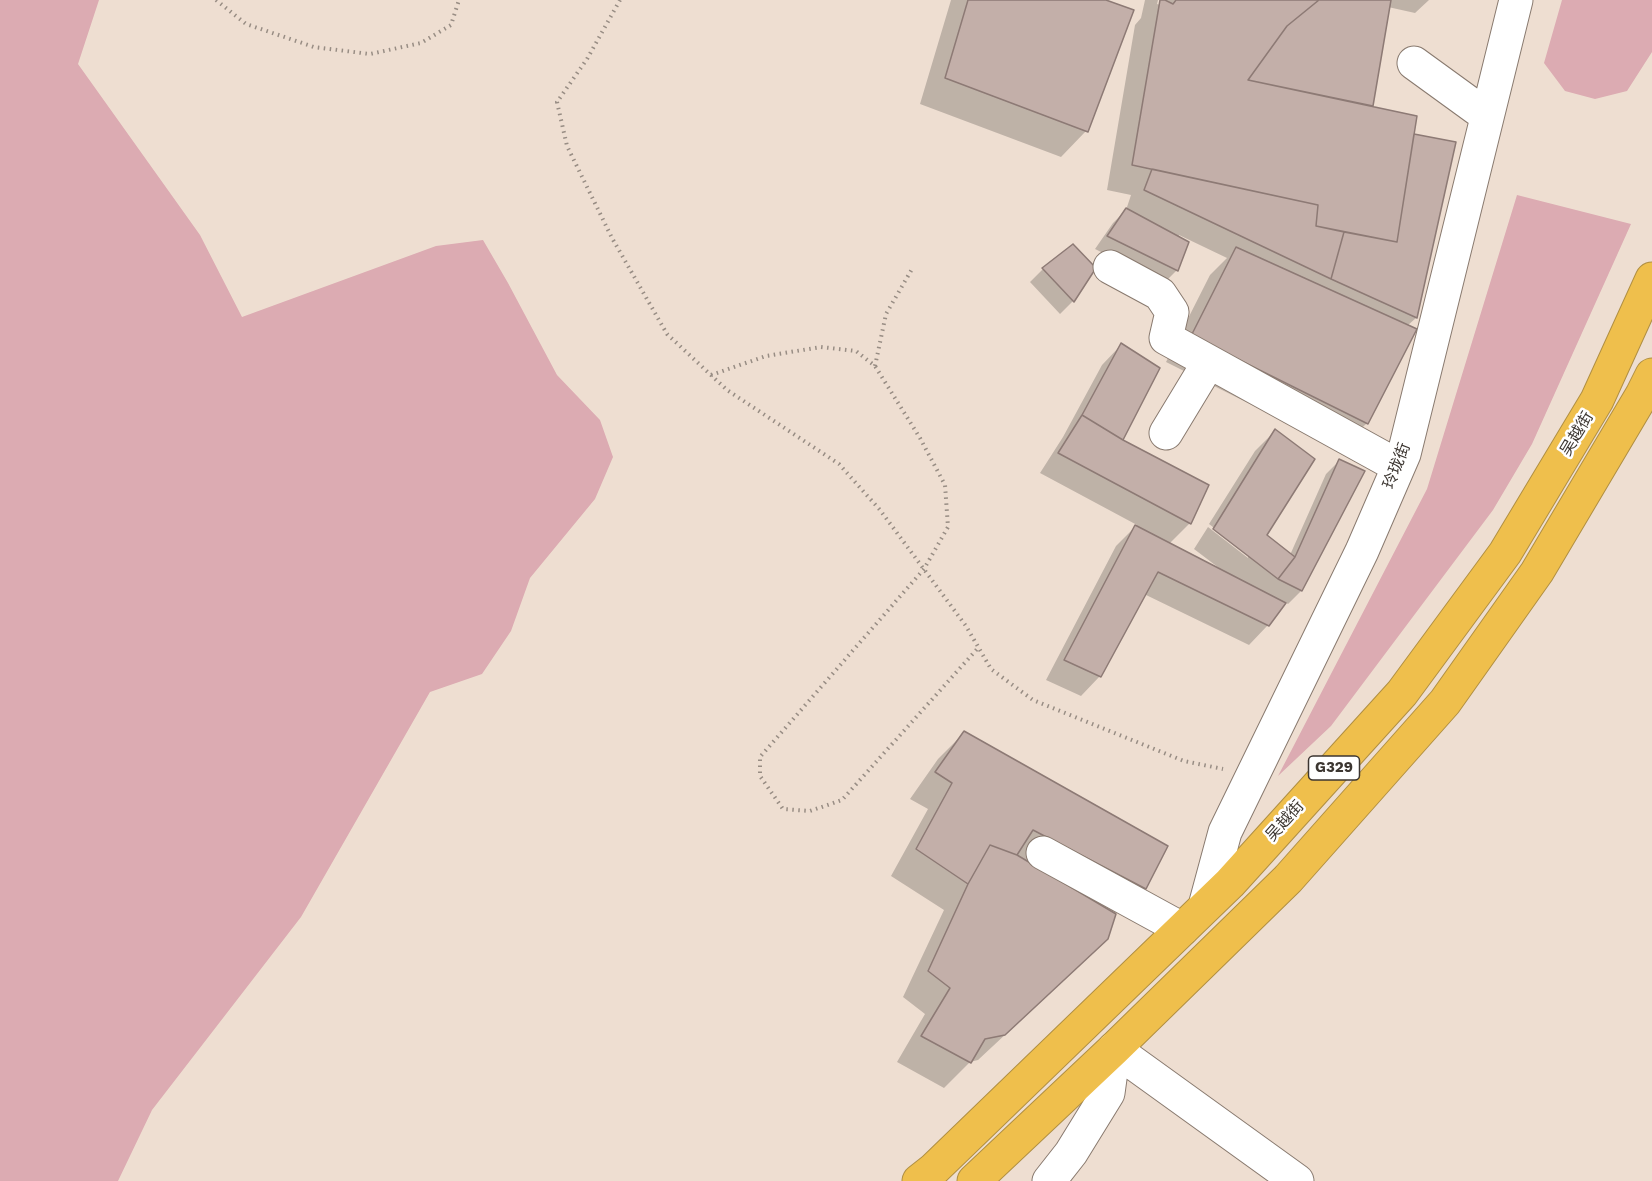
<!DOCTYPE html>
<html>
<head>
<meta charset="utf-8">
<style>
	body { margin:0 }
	canvas { display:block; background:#eeded1 }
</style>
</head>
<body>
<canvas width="1652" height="1181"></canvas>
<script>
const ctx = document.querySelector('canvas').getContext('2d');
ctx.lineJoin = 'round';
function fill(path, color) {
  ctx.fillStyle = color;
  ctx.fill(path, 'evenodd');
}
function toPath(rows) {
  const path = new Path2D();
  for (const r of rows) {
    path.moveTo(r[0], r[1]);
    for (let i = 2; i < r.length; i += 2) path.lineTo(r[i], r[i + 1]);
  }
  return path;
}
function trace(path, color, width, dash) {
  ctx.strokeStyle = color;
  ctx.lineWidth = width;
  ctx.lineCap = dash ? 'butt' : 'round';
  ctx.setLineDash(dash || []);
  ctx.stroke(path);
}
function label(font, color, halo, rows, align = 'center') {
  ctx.font = font + ' "Work Sans","Noto Sans SC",sans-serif';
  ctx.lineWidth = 5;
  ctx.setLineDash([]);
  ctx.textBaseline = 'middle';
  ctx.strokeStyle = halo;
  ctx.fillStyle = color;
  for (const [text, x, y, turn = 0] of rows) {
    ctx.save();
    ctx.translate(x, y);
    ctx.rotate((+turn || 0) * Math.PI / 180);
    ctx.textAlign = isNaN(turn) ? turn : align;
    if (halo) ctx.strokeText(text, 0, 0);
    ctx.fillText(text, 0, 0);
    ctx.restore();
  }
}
fill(toPath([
	[0,0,99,0,78,64,200,235,242,317,436,246,483,240,508,283,557,375,600,420,613,457,595,499,530,578,511,631,482,674,430,692,301,917,152,1110,118,1181,0,1181],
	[1562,0,1652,0,1652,52,1627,91,1595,99,1565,91,1544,63],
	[1517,195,1631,224,1532,444,1493,510,1331,726,1278,776,1427,489]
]), '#dcabb2');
fill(toPath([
	[951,0,1101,0,1086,131,1061,157,920,104],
	[1145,0,1158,0,1157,4,1160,5,1161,0,1429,0,1415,13,1388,7,1371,107,1412,135,1455,143,1416,318,1407,326,1415,329,1366,424,1340,449,1166,362,1210,275,1227,258,1179,235,1177,270,1164,283,1095,249,1113,223,1126,210,1131,195,1107,190,1135,25,1141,18],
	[1095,268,1073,301,1060,314,1030,282,1043,269],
	[1121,345,1121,440,1190,523,1169,544,1218,570,1219,568,1194,549,1208,527,1248,558,1248,554,1209,524,1255,451,1275,431,1265,535,1290,555,1326,474,1339,461,1363,472,1301,591,1288,604,1285,602,1268,625,1249,645,1144,594,1100,676,1081,696,1046,680,1116,546,1137,525,1040,473,1063,437,1102,365],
	[964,733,1145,888,1119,913,1116,912,1107,938,1081,964,978,1060,970,1062,944,1088,897,1062,925,1014,903,997,944,910,891,876,928,809,910,799,938,759]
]), '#0003');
const building = toPath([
	[968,0,1106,0,1134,10,1088,132,945,78,968,0],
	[1160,0,1165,0,1173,4,1176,0,1319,0,1287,26,1248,80,1417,116,1397,242,1316,226,1318,205,1132,165,1160,0],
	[1319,0,1391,0,1373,106,1248,80,1287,26,1319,0],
	[1414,134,1456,142,1417,318,1331,279,1344,232,1397,242,1414,134],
	[1152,169,1318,205,1316,226,1344,232,1331,279,1144,190,1152,169],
	[1126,208,1189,242,1178,271,1107,236,1126,208],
	[1073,244,1096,268,1074,302,1042,268,1073,244],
	[1236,247,1417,329,1368,424,1191,336,1236,247],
	[1121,343,1160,368,1123,440,1082,415,1121,343],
	[1082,415,1123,440,1209,485,1191,524,1058,453,1082,415],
	[1275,429,1315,459,1267,535,1295,557,1278,579,1213,529,1275,429],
	[1339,459,1365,471,1302,591,1278,579,1295,557,1339,459],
	[1135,525,1286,603,1269,626,1158,572,1101,677,1064,660,1135,525],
	[964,731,1168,846,1146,889,1033,830,1017,855,990,845,968,884,916,849,952,783,935,772,964,731],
	[990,845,1017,855,1116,914,1108,939,1005,1035,985,1039,971,1063,921,1036,950,988,928,971,968,884,990,845]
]);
fill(building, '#c3afa9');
trace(building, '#8d7a75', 1.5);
const minor = toPath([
	[1414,63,1487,116],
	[1110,267,1160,294,1172,312,1166,338,1398,466],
	[1166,433,1209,362],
	[1043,853,1182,929],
	[1205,906,1225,832,1362,551,1404,454,1516,0],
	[1049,1181,1071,1153,1108,1093,1114,1049,1297,1181]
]);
const highway = toPath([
	[919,1181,933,1170,1230,883,1402,693,1505,553,1597,400,1652,279],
	[974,1181,1114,1049,1288,879,1445,702,1537,572,1642,395,1652,375]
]);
trace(minor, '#897a6f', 35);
trace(highway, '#b08f43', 35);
trace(toPath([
	[216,0,246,24,314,47,370,54,421,43,451,25,459,0],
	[620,0,587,59,557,102,567,146,612,238,667,334,727,390,839,464,880,510,966,626,991,669,1033,700,1184,761,1223,769],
	[875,366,886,314,912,269],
	[711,375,766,356,821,347,856,351,875,366,920,438,945,485,948,527,924,569,760,757,760,776,783,809,810,811,842,800,978,648]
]), '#988d84', 4, [1.5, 4.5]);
trace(minor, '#fff', 33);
trace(highway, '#efbf4c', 33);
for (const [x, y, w] of [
	[1334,768,51]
]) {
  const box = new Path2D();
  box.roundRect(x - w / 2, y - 12, w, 24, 4.5);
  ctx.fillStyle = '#fff';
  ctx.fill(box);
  trace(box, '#3c3631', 1.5);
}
label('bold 15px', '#3c3631', null, [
	["G329",1334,768]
]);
label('16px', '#3c3631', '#fff', [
	["吴越街",1577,434,-59],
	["玲珑街",1397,466,-69],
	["吴越街",1285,821,-48]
]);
</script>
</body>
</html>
